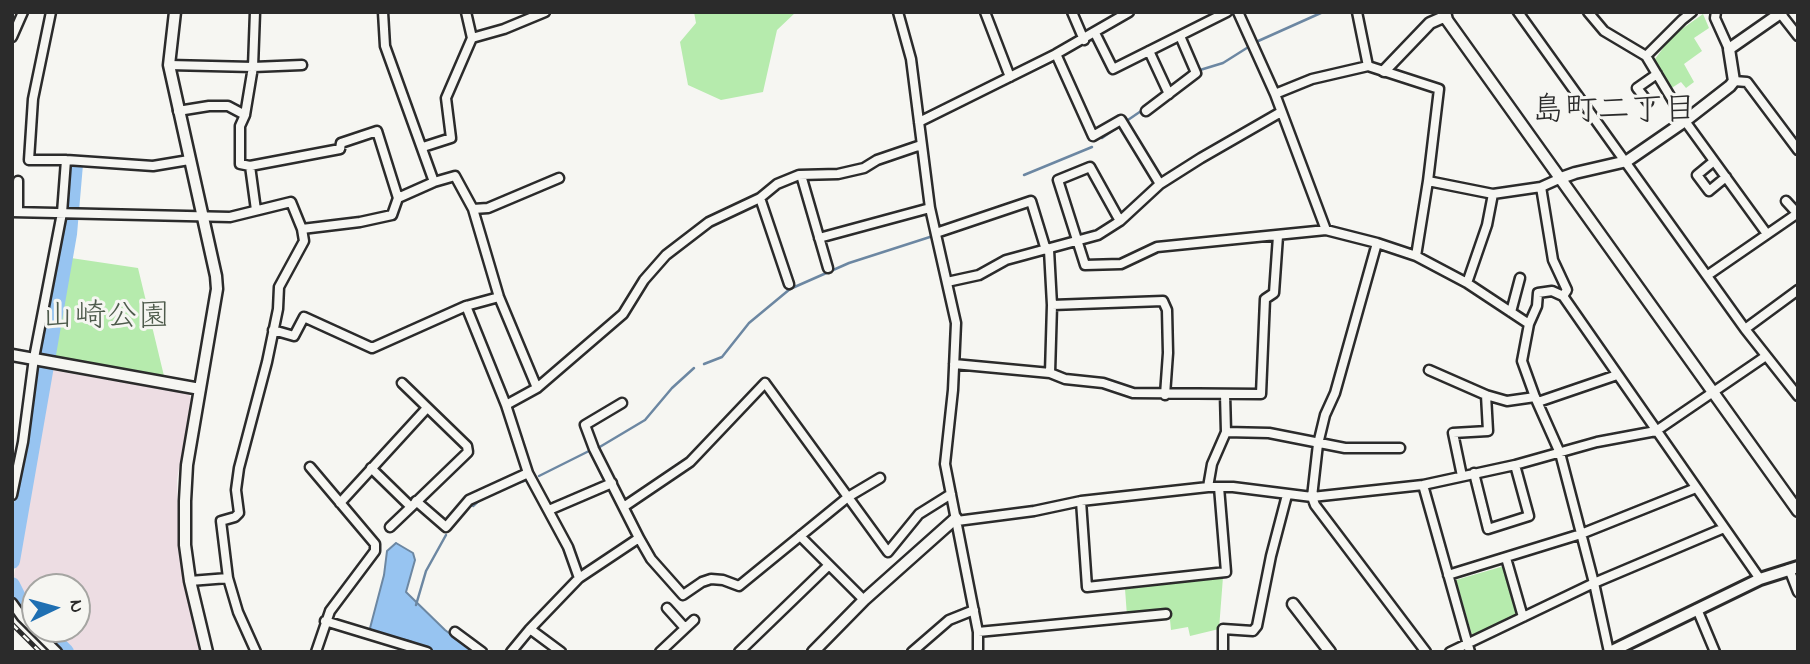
<!DOCTYPE html>
<html>
<head>
<meta charset="utf-8">
<style>
	body { margin:0 }
	#map { position:relative; width:1810px; height:664px; overflow:hidden; background:#f6f6f2; font-family:"Indie Flower",sans-serif }
	canvas { display:block }
	.frame { position:absolute; inset:0; border:14px solid #2b2b2b; pointer-events:none }
	.north { position:absolute; left:21px; top:573px; width:70px; height:70px; box-sizing:border-box; background:#f6f6f2; border:2px solid #a5a5a2; border-radius:50%; rotate:85deg; font-size:19px; font-weight:700; line-height:28px; text-align:center; color:#2b2b2b }
	.north::after { content:''; display:block; margin:auto; width:24px; height:32px; background:#1f6fb2; clip-path:polygon(50% 0,100% 100%,50% 72%,0 100%) }
</style>
</head>
<body>
<div id="map">
<canvas width="1810" height="664"></canvas>
<div class="frame"></div>
<div class="north">N</div>
</div>
<script>
const ctx = document.querySelector('canvas').getContext('2d');
ctx.lineJoin = 'round';
function fill(path, color) {
  ctx.fillStyle = color;
  ctx.fill(path, 'evenodd');
}
function toPath(rows) {
  const path = new Path2D();
  for (const r of rows) {
    path.moveTo(r[0], r[1]);
    for (let i = 2; i < r.length; i += 2) path.lineTo(r[i], r[i + 1]);
  }
  return path;
}
function trace(path, color, width, dash) {
  ctx.strokeStyle = color;
  ctx.lineWidth = width;
  ctx.lineCap = dash ? 'butt' : 'round';
  ctx.setLineDash(dash || []);
  ctx.stroke(path);
}
function label(font, color, halo, rows, align = 'center') {
  ctx.font = font + ' "Indie Flower","Klee One",sans-serif';
  ctx.lineWidth = 6;
  ctx.setLineDash([]);
  ctx.textBaseline = 'middle';
  ctx.strokeStyle = halo;
  ctx.fillStyle = color;
  for (const [text, x, y, turn = 0] of rows) {
    ctx.save();
    ctx.translate(x, y);
    ctx.rotate((+turn || 0) * Math.PI / 180);
    ctx.textAlign = isNaN(turn) ? turn : align;
    if (halo) ctx.strokeText(text, 0, 0);
    ctx.fillText(text, 0, 0);
    ctx.restore();
  }
}
fill(toPath([
	[51,370,189,394,191,399,177,480,179,552,199,650,197,652,76,652,53,629,77,629,77,587,35,587,35,611,14,576]
]), '#eddde3');
fill(toPath([
	[694,12,796,12,777,30,763,92,721,100,688,85,680,42,696,23],
	[1703,14,1709,28,1694,38,1702,51,1684,64,1694,82,1686,88,1681,82,1670,89,1655,65,1655,59,1672,36],
	[71,258,138,268,164,376,54,358],
	[1504,566,1517,614,1472,635,1456,580],
	[1223,577,1219,629,1190,636,1188,627,1171,630,1169,610,1127,616,1125,589]
]), '#b6ebad');
const water = toPath([
	[396,543,413,553,415,560,406,592,445,630,474,652,432,652,410,641,369,632,384,575,387,551,396,543]
]);
fill(water, '#97c4f1');
trace(water, '#6c87a2', 2);
trace(toPath([
	[1256,42,1323,12],
	[1200,70,1223,63,1250,46],
	[1125,122,1144,109],
	[1102,138,1115,129],
	[1024,175,1092,147],
	[704,364,722,357,749,323,790,289,849,263,933,236],
	[598,448,645,420,672,388,694,368],
	[539,476,589,451],
	[508,486,527,480],
	[473,506,482,498],
	[453,526,460,518],
	[416,605,426,571,446,535]
]), '#6c87a2', 2.5);
trace(toPath([
	[12,561,69,234,75,164],
	[12,585,26,613,35,621],
	[43,629,66,652]
]), '#97c4f1', 16);
const minor = toPath([
	[51,12,33,99,29,160,66,160,153,166,189,160],
	[255,12,253,67,245,115,240,126,240,164,250,166,256,210],
	[383,12,385,46,434,182,455,176,473,209,488,208,559,178],
	[466,12,472,38],
	[898,12,911,59,930,208,956,323,953,390,945,464,978,632,978,652],
	[985,12,1010,77],
	[1072,12,1084,40],
	[1238,12,1275,94,1326,230],
	[1357,12,1368,66],
	[1518,12,1745,329,1798,396],
	[1588,12,1604,31,1646,56,1685,121,1767,234],
	[1716,12,1715,18,1729,49],
	[1780,13,1798,36],
	[1095,33,1113,69,1227,12],
	[12,37,23,12],
	[1149,51,1169,94],
	[1056,54,1093,136,1121,120,1160,184],
	[1646,56,1682,20,1692,12],
	[169,65,253,67,302,65],
	[1734,81,1747,82,1798,150],
	[1275,94,1312,79,1368,66,1439,89,1428,181,1416,256],
	[1648,102,1637,88,1657,74],
	[178,111,209,106,228,106,245,115],
	[1146,111,1196,73,1180,36],
	[919,122,1056,54,1129,12],
	[423,147,451,138,446,98,472,38,504,29,545,12],
	[1714,161,1697,175,1709,191,1726,177],
	[250,166,340,149,341,143,377,131,398,198],
	[801,175,828,268],
	[1561,178,1541,187,1553,260,1567,290,1563,296,1760,579],
	[1428,181,1493,194,1541,187],
	[760,198,789,284],
	[1786,201,1797,213],
	[473,209,499,297,537,388],
	[12,212,230,217,291,202,302,229,304,241,279,287,278,309,267,362,239,468,236,490,239,513,235,517,221,521,228,578,238,612,256,652],
	[18,212,18,181],
	[1120,221,1090,167,1058,180,1085,265,1121,264,1157,247,1326,230,1377,243,1416,256,1467,283,1529,324],
	[302,229,360,222,392,215,398,198,434,182],
	[936,233,1031,201,1046,250],
	[819,238,930,208],
	[1377,243,1335,393,1325,415,1318,444,1312,497,1315,505,1426,652],
	[1049,250,1052,305,1050,373],
	[1708,275,1798,213],
	[947,282,979,275,1006,260,1098,235,1120,221,1160,184,1201,158,1281,112],
	[1467,283,1487,225,1493,194],
	[1563,296,1552,291,1538,293,1537,306,1529,324,1522,361,1535,397,1560,453,1594,583,1609,652],
	[1052,305,1163,301,1167,310,1168,353,1165,395],
	[466,306,506,405,528,473,568,547,579,578],
	[1511,312,1520,278],
	[1745,329,1798,290],
	[273,330,294,336,304,317,372,348,466,306,499,297],
	[954,364,1050,373,1065,379,1103,383,1133,393,1261,394,1265,299,1274,293,1278,236],
	[1429,370,1486,395,1507,401,1535,397],
	[1538,402,1617,375],
	[506,405,537,388,623,314,644,280,666,255,709,222,760,198,777,184,799,175,838,174,864,168,877,160,921,145],
	[1226,432,1269,433,1345,448,1400,448],
	[310,467,375,544,375,551,330,611,316,652],
	[371,468,411,507,468,452,467,446,402,383],
	[1474,473,1488,529,1529,516,1515,465],
	[1462,476,1453,433,1488,431,1486,395],
	[1423,485,1470,652],
	[1208,487,1212,464,1226,432,1225,394],
	[12,495,23,442,34,358,62,213,66,160],
	[416,501,446,527,469,500,528,473],
	[1081,501,1087,587,1226,572,1219,487],
	[340,503,427,408],
	[625,506,690,462,765,383,888,552,919,514,951,494],
	[549,510,612,483],
	[957,521,1034,511,1081,501,1208,487,1233,487,1312,497,1423,485,1515,465,1597,442,1656,431,1766,356],
	[390,527,411,507],
	[800,536,864,600],
	[639,538,651,559,683,595,702,582,711,579,723,580,739,586,848,497,880,478],
	[1506,558,1523,617],
	[1789,569,1798,592],
	[1448,575,1581,534,1696,488],
	[190,581,228,578],
	[12,603,22,617,57,652],
	[667,608,685,628],
	[1697,609,1715,652],
	[325,621,427,652],
	[530,629,561,652],
	[455,632,482,652],
	[978,632,1166,614],
	[511,652,530,629,579,578,639,538,594,449,585,425,622,403],
	[660,652,694,620],
	[739,652,829,565],
	[912,652,949,620,974,610],
	[1223,652,1223,629,1253,631,1257,626,1271,556,1287,495],
	[1450,652,1594,583,1724,528]
]);
const tertiary = toPath([
	[175,12,169,65,216,276,217,289,187,465,185,501,185,545,190,581,207,652],
	[1445,12,1447,20,1798,511],
	[1384,71,1430,23,1446,16],
	[1561,178,1575,173,1627,161,1685,121,1730,86,1734,81,1729,49,1782,12],
	[12,355,200,389],
	[1293,604,1330,652],
	[813,652,864,600,956,518]
]);
const secondary = toPath([
	[1610,652,1760,579,1798,567]
]);
trace(minor, '#2b2b2b', 13);
trace(tertiary, '#2b2b2b', 15);
trace(secondary, '#2b2b2b', 16);
trace(minor, '#f6f6f2', 8);
trace(tertiary, '#f6f6f2', 10);
trace(secondary, '#f6f6f2', 10);
const rail = toPath([
	[12,624,40,652]
]);
trace(rail, '#2b2b2b', 5);
trace(rail, '#f6f6f2', 2.5, [8]);
label('32px', '#4e5b4c', '#f6f6f2', [
	["山崎公園",106,320]
]);
label('33px', '#2b2b2b', '#f6f6f2', [
	["島町二丁目",1614,114]
]);
</script>
</body>
</html>
